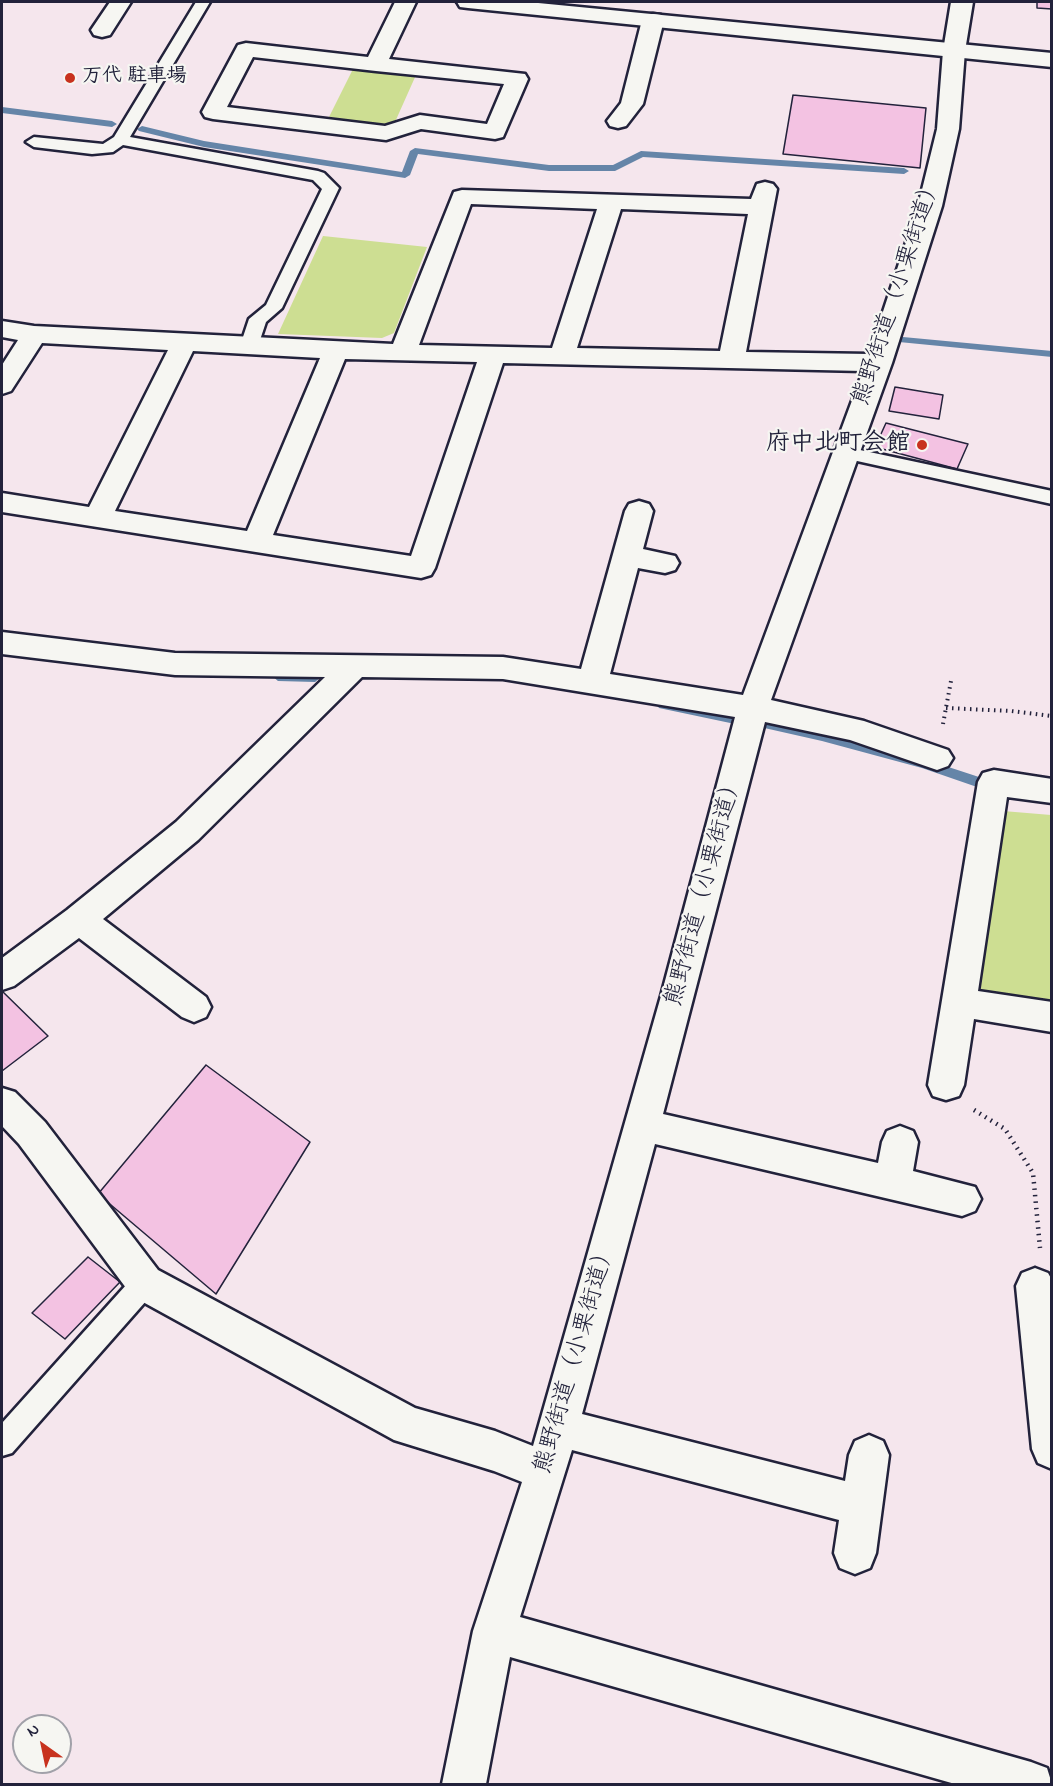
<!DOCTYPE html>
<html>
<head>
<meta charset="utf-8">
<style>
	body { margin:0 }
	#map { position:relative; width:1053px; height:1786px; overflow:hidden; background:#f5e6ed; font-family:"Indie Flower",sans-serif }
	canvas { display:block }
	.frame { position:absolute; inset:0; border:3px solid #22223b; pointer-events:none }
	.north { position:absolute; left:12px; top:1714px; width:60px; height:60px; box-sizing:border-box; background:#f6f6f2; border:2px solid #a1a1a9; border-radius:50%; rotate:327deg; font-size:16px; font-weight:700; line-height:24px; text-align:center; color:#22223b }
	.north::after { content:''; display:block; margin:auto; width:21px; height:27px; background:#c8321e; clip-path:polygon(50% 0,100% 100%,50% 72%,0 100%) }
</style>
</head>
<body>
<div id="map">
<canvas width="1053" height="1786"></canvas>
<div class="frame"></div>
<div class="north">N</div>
</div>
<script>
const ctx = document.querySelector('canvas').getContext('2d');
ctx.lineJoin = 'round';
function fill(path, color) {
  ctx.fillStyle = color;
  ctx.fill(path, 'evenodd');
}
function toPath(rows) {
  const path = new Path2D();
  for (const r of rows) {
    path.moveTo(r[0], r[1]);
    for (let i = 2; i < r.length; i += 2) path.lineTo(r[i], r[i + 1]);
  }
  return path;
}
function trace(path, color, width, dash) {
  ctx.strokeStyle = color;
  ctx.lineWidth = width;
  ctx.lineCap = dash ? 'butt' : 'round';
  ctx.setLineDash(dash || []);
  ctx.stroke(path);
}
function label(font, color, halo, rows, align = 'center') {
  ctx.font = font + ' "Indie Flower","Klee One",sans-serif';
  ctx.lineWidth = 4.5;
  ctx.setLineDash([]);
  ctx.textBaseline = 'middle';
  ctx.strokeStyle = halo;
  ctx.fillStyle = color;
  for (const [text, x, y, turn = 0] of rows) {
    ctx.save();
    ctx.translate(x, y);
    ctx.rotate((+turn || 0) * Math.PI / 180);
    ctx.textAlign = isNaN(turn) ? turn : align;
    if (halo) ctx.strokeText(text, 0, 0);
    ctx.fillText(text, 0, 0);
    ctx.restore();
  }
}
fill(toPath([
	[354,67,416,75,395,122,383,125,328,119],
	[323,236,427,247,394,333,382,338,278,334],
	[1003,811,1051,815,1051,1009,969,997]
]), '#cdde92');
fill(toPath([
	[2,107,112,121,117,124,112,127,2,113,2,107],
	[142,126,204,141,402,172,410,151,415,148,549,165,613,165,641,151,904,168,909,171,904,174,643,157,615,171,549,171,418,154,410,175,405,178,204,147,139,131,137,129,142,126],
	[903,337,1052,351,1052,357,899,342,899,338,903,337],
	[278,671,315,672,321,677,315,682,278,681,272,676,278,671],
	[663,700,735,714,741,719,735,724,659,708,657,705,663,700],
	[764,719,822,731,924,759,982,778,983,782,977,787,922,768,822,741,760,727,758,724,764,719]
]), '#6585a8');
const building = toPath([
	[1037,2,1052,2,1052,9,1037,8,1037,2],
	[793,95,926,108,920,168,783,154,793,95],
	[895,387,943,395,939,419,889,411,895,387],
	[886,423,968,444,957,469,875,447,886,423],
	[2,991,48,1036,2,1071,2,991],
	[206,1065,310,1142,216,1294,98,1194,206,1065],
	[88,1257,120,1282,65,1339,32,1313,88,1257]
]);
fill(building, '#f3c2e2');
trace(building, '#22223b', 1.5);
const service = toPath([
	[196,2,210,2,130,137,318,171,324,173,339,188,282,308,266,322,258,346,255,350,249,352,243,350,240,346,249,319,266,305,322,189,313,180,123,145,113,152,92,154,34,147,26,142,34,137,103,144,114,137,196,2],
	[846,447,1052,491,1052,504,839,457,837,453,839,449,846,447],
	[145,1271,154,1274,158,1283,154,1292,12,1453,2,1456,2,1423,136,1274,145,1271]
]);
const minor = toPath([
	[110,2,131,2,110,35,102,37,94,35,91,30,110,2],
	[395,2,416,2,389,59,525,74,528,79,503,137,495,139,421,129,386,140,213,119,205,117,202,112,238,45,246,43,368,57,395,2],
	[253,57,376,71,504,84,487,124,420,115,385,126,227,107,253,57],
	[951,2,973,2,965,51,959,129,942,206,892,363,771,700,864,721,948,750,953,758,948,766,937,770,850,740,765,722,663,1114,878,1163,882,1142,887,1131,900,1126,913,1131,918,1142,913,1171,975,1187,981,1199,975,1211,962,1216,655,1144,582,1414,845,1481,849,1455,855,1441,869,1435,883,1441,889,1455,876,1553,870,1568,855,1574,840,1568,834,1553,839,1520,572,1450,520,1617,1031,1762,1047,1768,1052,1784,955,1784,510,1657,486,1784,442,1784,473,1631,522,1482,494,1471,394,1440,132,1296,19,1144,2,1126,2,1088,15,1092,45,1122,158,1270,415,1408,495,1431,533,1446,661,996,735,717,503,679,362,677,198,840,103,919,206,997,211,1007,206,1017,194,1022,182,1017,79,938,14,986,2,990,2,958,67,910,176,822,325,677,175,675,2,654,2,632,175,653,503,657,581,669,625,511,629,504,639,501,649,504,653,511,643,549,675,556,679,563,675,570,665,573,638,568,610,674,743,695,863,371,503,363,435,568,431,575,421,578,2,512,2,493,89,507,168,350,42,343,11,391,2,394,2,365,18,340,2,337,2,321,34,326,393,344,454,192,462,190,751,199,757,184,765,182,773,184,777,189,746,352,869,354,918,206,937,129,943,51,951,2],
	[471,204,597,209,552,348,419,345,471,204],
	[621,209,748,214,720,351,577,348,621,209],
	[193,351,320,358,247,531,115,511,193,351],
	[345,359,477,362,411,556,273,535,345,359],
	[653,14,661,15,664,20,643,104,626,126,618,128,610,126,607,121,621,103,642,20,645,15,653,14],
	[994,770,1052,779,1052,803,1007,797,978,991,1052,1002,1052,1032,974,1019,964,1085,959,1096,946,1100,933,1096,928,1085,978,782,983,773,994,770],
	[1035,1268,1048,1273,1052,1280,1052,1469,1038,1463,1032,1449,1016,1286,1022,1273,1035,1268]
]);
const tertiary = toPath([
	[457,2,528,2,1052,53,1052,67,468,8,460,7,457,2]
]);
trace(service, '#22223b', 5);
trace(minor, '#22223b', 5);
trace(tertiary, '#22223b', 5);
trace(toPath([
	[946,708,1011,711,1052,716],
	[943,724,951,681]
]), '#22223b', 4, [1.5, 4.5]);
trace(toPath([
	[974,1110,1005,1129,1033,1173,1040,1248]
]), '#22223b', 4.5, [1.5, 5]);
fill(service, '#f6f6f2');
fill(minor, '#f6f6f2');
fill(tertiary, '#f6f6f2');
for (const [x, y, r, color] of [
	[70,78,6,"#c8321e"],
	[922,445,6,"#c8321e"]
]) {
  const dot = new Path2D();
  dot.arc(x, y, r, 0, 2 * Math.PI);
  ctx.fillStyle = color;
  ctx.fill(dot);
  trace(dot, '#f6f6f2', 2);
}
label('bold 20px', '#22223b', '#f6f6f2', [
	["万代 駐車場",82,78]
], 'left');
label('24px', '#22223b', '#f6f6f2', [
	["熊野街道（小栗街道）",899,291,-72],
	["熊野街道（小栗街道）",706,890,-75],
	["熊野街道（小栗街道）",577,1358,-74]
]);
label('bold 24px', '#22223b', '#f6f6f2', [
	["府中北町会館",910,445]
], 'right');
</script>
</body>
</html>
